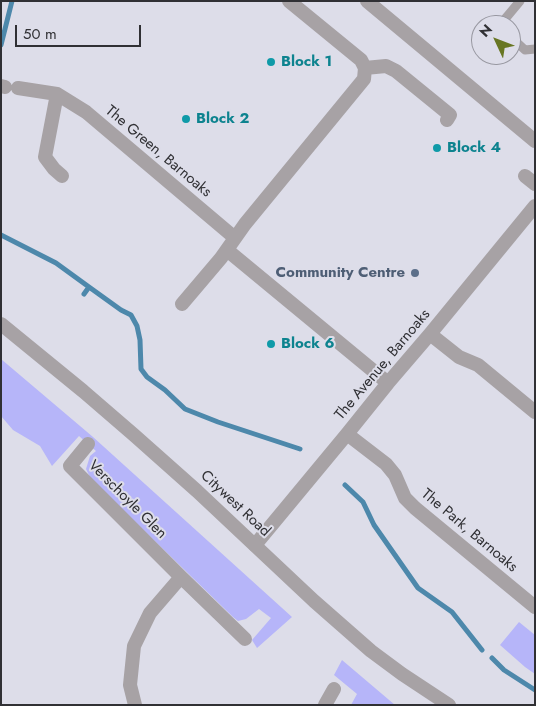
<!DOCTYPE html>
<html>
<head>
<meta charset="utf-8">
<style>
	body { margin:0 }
	#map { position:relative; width:536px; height:706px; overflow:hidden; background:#dddde9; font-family:Jost,sans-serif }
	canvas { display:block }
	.frame { position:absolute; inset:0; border:2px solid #303034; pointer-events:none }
	.north { position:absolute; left:471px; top:15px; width:50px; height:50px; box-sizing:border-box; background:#dddde9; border:1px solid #9898a1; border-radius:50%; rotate:313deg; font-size:14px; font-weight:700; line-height:20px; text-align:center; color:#303034 }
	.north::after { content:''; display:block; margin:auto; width:18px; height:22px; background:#687623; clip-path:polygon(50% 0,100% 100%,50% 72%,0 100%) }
	.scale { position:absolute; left:15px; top:25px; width:126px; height:22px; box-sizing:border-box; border:2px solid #303034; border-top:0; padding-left:6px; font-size:15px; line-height:18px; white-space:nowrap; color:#303034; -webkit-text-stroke:4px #dddde9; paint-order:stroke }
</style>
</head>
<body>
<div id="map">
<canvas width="536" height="706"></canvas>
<div class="frame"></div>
<div class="north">N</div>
<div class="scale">50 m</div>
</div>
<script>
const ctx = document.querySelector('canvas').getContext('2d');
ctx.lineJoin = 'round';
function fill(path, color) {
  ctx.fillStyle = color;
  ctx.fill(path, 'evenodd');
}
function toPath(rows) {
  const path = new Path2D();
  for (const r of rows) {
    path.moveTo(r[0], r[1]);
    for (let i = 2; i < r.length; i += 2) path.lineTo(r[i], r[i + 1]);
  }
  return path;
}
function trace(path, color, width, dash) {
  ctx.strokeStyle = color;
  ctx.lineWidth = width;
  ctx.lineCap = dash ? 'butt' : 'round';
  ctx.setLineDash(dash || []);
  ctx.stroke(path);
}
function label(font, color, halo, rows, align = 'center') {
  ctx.font = font + ' Jost,sans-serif';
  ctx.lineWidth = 4;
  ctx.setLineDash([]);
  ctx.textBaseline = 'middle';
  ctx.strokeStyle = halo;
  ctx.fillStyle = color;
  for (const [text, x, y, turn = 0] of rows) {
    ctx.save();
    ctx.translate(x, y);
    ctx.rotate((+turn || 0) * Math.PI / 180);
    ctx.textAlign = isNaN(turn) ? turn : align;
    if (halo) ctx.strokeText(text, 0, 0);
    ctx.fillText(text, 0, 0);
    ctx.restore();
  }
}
fill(toPath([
	[1,359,93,437,292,617,257,648,252,640,271,618,259,609,246,619,238,621,233,617,91,479,86,469,90,456,96,451,79,436,52,466,40,446,13,430,1,416],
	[519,622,535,635,535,674,525,667,500,645],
	[342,660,395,705,351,705,357,694,334,675]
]), '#b6b5f9');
trace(toPath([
	[1,45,12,1],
	[1,235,56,263,89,287,121,310,131,315,137,326,140,340,141,369,147,377,165,390,185,409,218,422,300,449],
	[84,294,89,287],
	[345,485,363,502,374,525,418,588,452,612,482,650],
	[492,658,504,670,535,690]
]), '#4d88ab', 5);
trace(toPath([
	[505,25,505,19,520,1],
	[511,37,525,50,535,49]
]), '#a7a2a5', 9);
trace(toPath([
	[367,1,535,141],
	[365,68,386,66,396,71,450,115,447,120],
	[1,86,5,87],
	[18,88,57,94,86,112,235,238],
	[57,94,45,157,54,169,62,176],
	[525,176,535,184],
	[227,250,388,383],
	[182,304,221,258,245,224,364,79,365,68,361,60,289,1],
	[430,334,459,357,478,365,535,412],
	[347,434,386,464,395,475,405,498,415,508,535,607],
	[88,444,70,466,181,577,245,639],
	[255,545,347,434,388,383,430,334,535,206],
	[135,705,130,685,134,646,150,613,181,577],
	[325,705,334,689]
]), '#a7a2a5', 14);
trace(toPath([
	[1,324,83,391,134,435,197,491,314,601,371,651,402,674,449,705]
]), '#a7a2a5', 14);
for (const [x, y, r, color] of [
	[271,62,5,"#0f9aa8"],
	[186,119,5,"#0f9aa8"],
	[437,148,5,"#0f9aa8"],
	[415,273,5,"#5c6f8a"],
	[271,344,5,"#0f9aa8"]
]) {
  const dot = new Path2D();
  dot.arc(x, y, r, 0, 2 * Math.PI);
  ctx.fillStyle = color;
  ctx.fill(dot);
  trace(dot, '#dddde9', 2);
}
label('bold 15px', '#0d838f', '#dddde9', [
	["Block 1",281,62],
	["Block 2",196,119],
	["Block 4",447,148],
	["Block 6",281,344]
], 'left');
label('15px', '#303034', '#dddde9', [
	["The Green, Barnoaks",158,152,40],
	["The Avenue, Barnoaks",383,365,-50],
	["Verschoyle Glen",127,500,45],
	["Citywest Road",235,504,43],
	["The Park, Barnoaks",469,531,40]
]);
label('bold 15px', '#4e5e75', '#dddde9', [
	["Community Centre",405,273]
], 'right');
</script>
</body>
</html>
